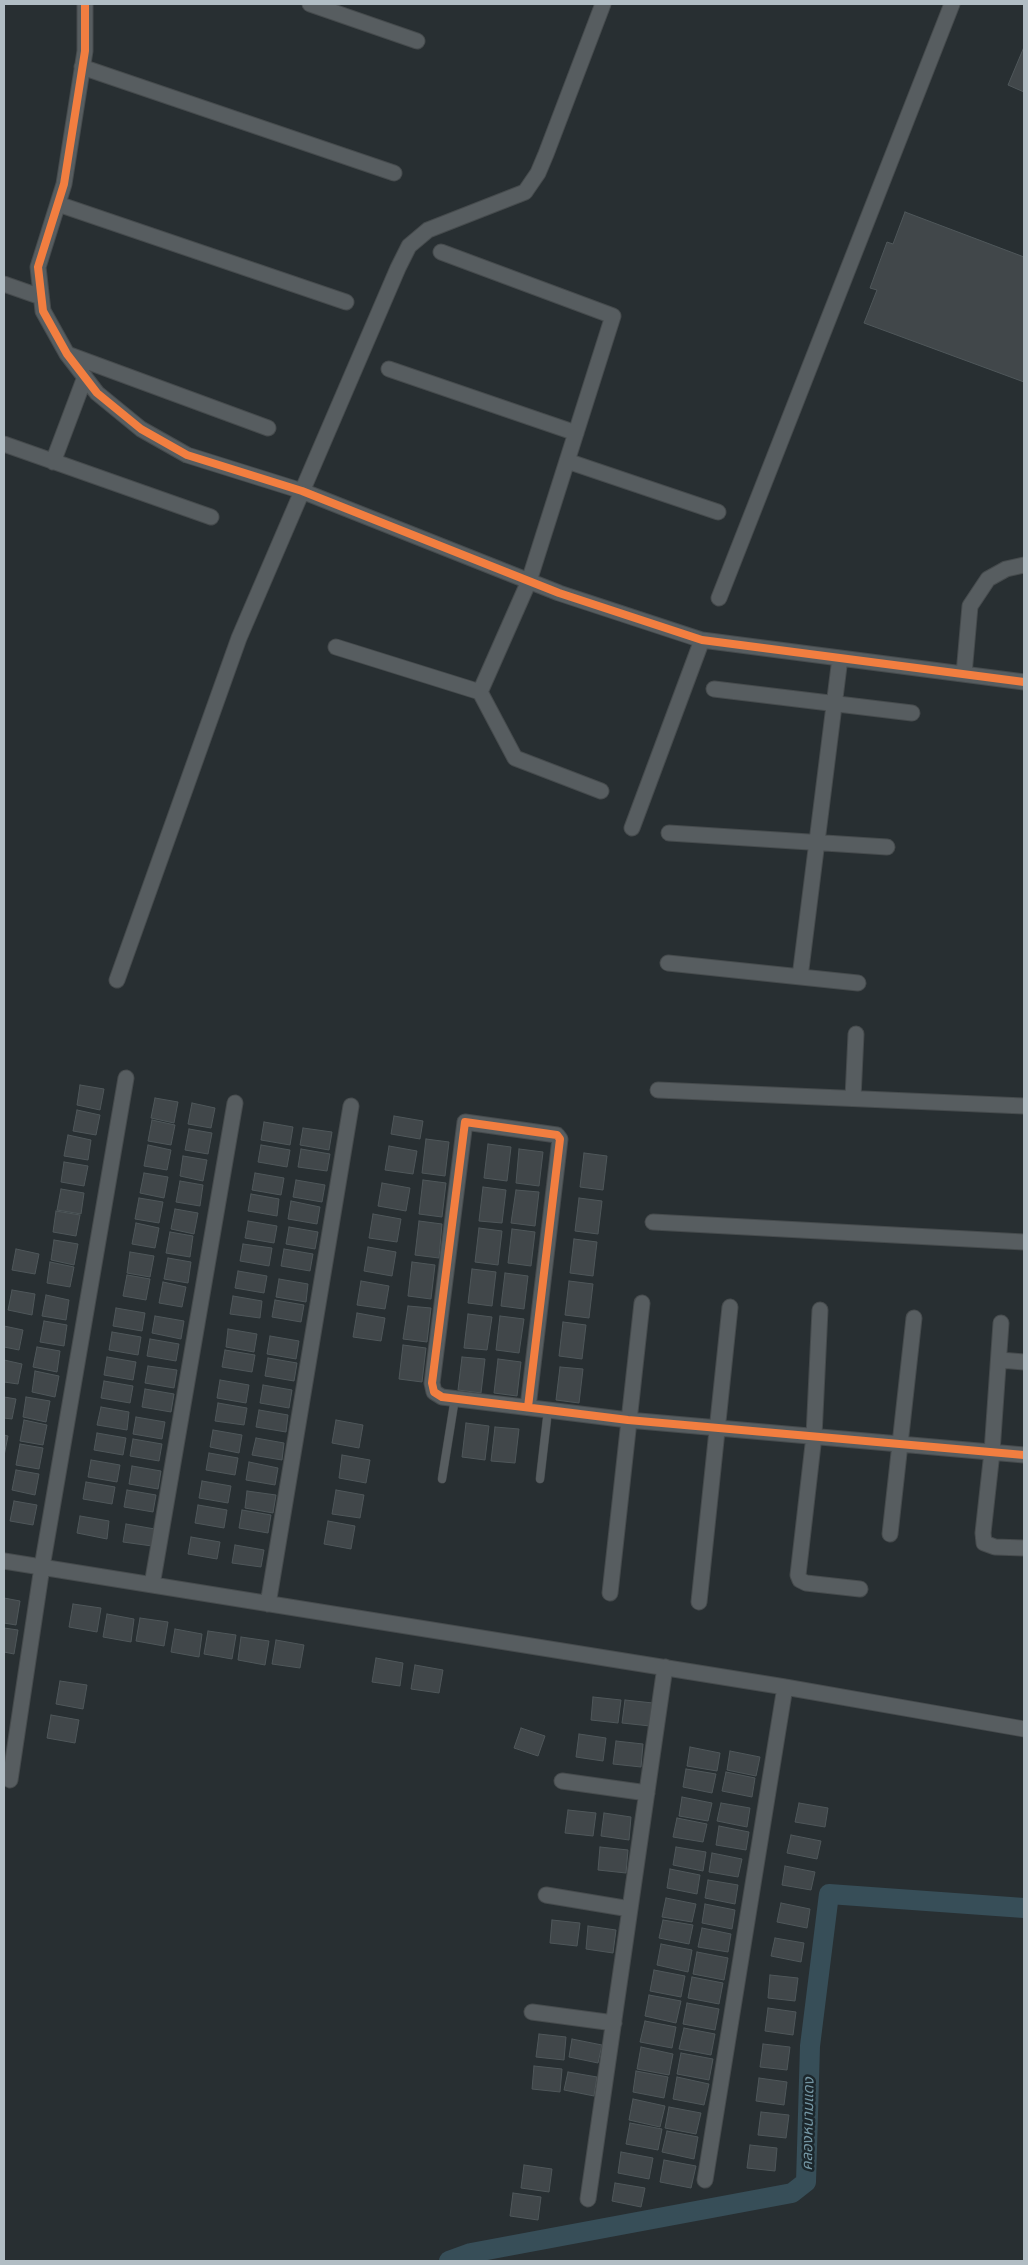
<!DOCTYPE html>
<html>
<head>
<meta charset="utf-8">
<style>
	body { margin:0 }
	#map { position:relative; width:1028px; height:2265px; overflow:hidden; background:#282f32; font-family:"Asap Condensed",sans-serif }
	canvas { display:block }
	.frame { position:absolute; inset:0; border:5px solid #b1bdc4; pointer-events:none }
</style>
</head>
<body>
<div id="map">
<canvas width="1028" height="2265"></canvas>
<div class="frame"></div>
</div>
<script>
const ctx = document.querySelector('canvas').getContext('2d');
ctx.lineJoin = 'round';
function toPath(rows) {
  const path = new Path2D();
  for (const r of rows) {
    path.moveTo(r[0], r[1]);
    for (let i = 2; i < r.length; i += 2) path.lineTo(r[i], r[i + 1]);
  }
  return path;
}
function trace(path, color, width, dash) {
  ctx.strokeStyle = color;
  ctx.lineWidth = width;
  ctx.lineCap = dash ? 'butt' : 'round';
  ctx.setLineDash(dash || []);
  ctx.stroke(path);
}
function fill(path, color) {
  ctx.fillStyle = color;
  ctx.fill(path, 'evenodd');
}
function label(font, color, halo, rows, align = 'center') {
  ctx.font = font + ' "Asap Condensed","Noto Sans Thai",sans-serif';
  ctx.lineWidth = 5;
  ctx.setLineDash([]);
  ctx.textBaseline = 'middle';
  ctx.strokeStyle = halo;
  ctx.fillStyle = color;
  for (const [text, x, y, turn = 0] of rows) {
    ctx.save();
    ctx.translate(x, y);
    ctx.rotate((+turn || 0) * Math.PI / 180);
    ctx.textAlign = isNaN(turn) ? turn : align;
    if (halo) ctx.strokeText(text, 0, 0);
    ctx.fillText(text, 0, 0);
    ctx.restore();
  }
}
trace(toPath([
	[449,2261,471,2253,792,2193,806,2182,810,2046,829,1894,1024,1908]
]), '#374e58', 20);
const building = toPath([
	[1024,47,1024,92,1008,85,1024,47],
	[905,212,1024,257,1024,382,864,323,877,290,870,288,887,242,893,244,905,212],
	[80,1085,104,1089,100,1110,77,1105,80,1085],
	[155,1098,178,1102,174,1123,151,1118,155,1098],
	[192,1103,215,1108,211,1128,188,1124,192,1103],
	[77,1110,100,1115,96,1135,73,1131,77,1110],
	[394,1116,423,1121,420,1139,391,1134,394,1116],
	[152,1120,175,1125,171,1145,148,1141,152,1120],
	[264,1122,293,1127,290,1145,261,1140,264,1122],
	[303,1128,332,1132,329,1150,300,1145,303,1128],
	[189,1129,212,1133,208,1154,185,1150,189,1129],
	[68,1135,91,1140,88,1160,64,1156,68,1135],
	[426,1139,449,1142,445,1176,422,1173,426,1139],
	[488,1144,511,1147,507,1181,484,1178,488,1144],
	[148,1145,171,1150,167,1170,144,1166,148,1145],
	[261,1145,290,1150,287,1167,258,1162,261,1145],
	[389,1146,417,1151,413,1174,385,1170,389,1146],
	[301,1149,330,1154,327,1171,298,1167,301,1149],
	[519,1149,543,1152,539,1186,516,1183,519,1149],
	[584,1153,607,1156,603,1190,580,1187,584,1153],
	[183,1156,207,1160,203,1181,180,1176,183,1156],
	[64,1162,88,1166,84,1186,61,1182,64,1162],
	[144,1173,168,1177,164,1198,140,1193,144,1173],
	[255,1173,284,1178,281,1195,252,1190,255,1173],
	[296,1180,325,1185,322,1202,293,1197,296,1180],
	[423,1180,446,1183,442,1217,419,1214,423,1180],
	[180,1181,203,1185,200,1206,176,1202,180,1181],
	[382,1183,410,1188,406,1211,378,1206,382,1183],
	[483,1187,506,1190,502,1223,479,1221,483,1187],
	[61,1189,84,1193,81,1214,57,1210,61,1189],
	[516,1190,539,1192,535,1226,511,1223,516,1190],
	[251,1194,279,1199,277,1216,248,1211,251,1194],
	[139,1198,163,1202,159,1223,135,1219,139,1198],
	[579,1198,602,1201,598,1234,575,1231,579,1198],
	[291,1201,320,1207,317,1224,288,1219,291,1201],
	[175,1209,198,1213,194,1234,171,1229,175,1209],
	[56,1211,80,1215,76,1236,53,1232,56,1211],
	[373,1214,401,1219,397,1242,369,1238,373,1214],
	[248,1221,277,1226,274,1243,245,1238,248,1221],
	[419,1221,442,1224,439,1258,415,1255,419,1221],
	[136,1223,159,1228,155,1248,132,1244,136,1223],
	[289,1227,318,1232,315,1249,286,1244,289,1227],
	[479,1228,502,1231,498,1265,475,1262,479,1228],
	[512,1229,535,1232,531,1266,508,1263,512,1229],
	[170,1232,193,1236,190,1257,166,1253,170,1232],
	[574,1239,597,1242,593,1276,570,1273,574,1239],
	[54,1240,78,1244,74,1265,51,1260,54,1240],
	[243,1244,272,1248,269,1266,240,1261,243,1244],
	[368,1247,396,1252,392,1276,364,1271,368,1247],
	[16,1249,39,1254,35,1274,12,1270,16,1249],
	[284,1249,313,1254,310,1271,281,1266,284,1249],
	[130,1252,154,1256,150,1277,127,1273,130,1252],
	[168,1258,191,1262,188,1283,164,1279,168,1258],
	[50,1262,74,1267,70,1287,47,1283,50,1262],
	[412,1262,435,1265,431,1299,408,1296,412,1262],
	[472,1269,496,1272,492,1306,468,1303,472,1269],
	[238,1271,267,1276,264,1293,235,1288,238,1271],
	[505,1273,528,1276,524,1309,501,1306,505,1273],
	[127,1275,150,1279,146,1300,123,1296,127,1275],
	[279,1279,308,1284,306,1302,276,1297,279,1279],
	[361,1281,389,1286,385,1309,357,1305,361,1281],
	[569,1281,593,1284,589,1318,565,1315,569,1281],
	[163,1282,186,1287,182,1307,159,1303,163,1282],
	[12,1290,35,1294,32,1315,8,1310,12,1290],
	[46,1295,69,1300,66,1320,42,1316,46,1295],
	[233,1296,262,1301,260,1318,230,1314,233,1296],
	[275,1300,304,1305,301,1322,272,1317,275,1300],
	[408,1306,431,1308,427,1342,403,1339,408,1306],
	[116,1308,145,1313,142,1331,113,1326,116,1308],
	[357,1313,385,1318,381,1341,353,1337,357,1313],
	[468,1314,492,1317,487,1350,464,1348,468,1314],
	[155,1316,184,1321,181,1339,152,1333,155,1316],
	[500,1316,524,1319,519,1353,496,1350,500,1316],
	[44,1321,67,1325,64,1346,40,1342,44,1321],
	[563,1322,586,1325,582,1359,559,1356,563,1322],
	[4,1326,23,1330,19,1350,4,1347,4,1326],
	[228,1329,257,1334,254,1352,226,1347,228,1329],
	[112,1332,141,1337,138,1355,109,1350,112,1332],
	[270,1336,299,1341,296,1359,267,1354,270,1336],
	[150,1339,179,1344,176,1361,147,1356,150,1339],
	[403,1345,426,1348,422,1382,399,1379,403,1345],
	[37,1347,60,1351,57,1372,33,1367,37,1347],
	[225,1350,255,1355,252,1372,222,1367,225,1350],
	[107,1357,136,1362,133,1380,104,1375,107,1357],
	[462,1357,485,1359,481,1393,458,1390,462,1357],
	[268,1358,297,1363,294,1381,265,1376,268,1358],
	[498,1359,521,1362,517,1396,494,1393,498,1359],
	[4,1360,22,1364,18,1384,4,1382,4,1360],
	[148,1366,177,1370,174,1388,145,1383,148,1366],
	[560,1367,583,1369,579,1403,556,1400,560,1367],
	[35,1371,59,1376,55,1397,32,1392,35,1371],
	[220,1380,249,1385,246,1403,217,1398,220,1380],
	[104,1381,133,1386,130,1403,101,1398,104,1381],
	[263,1385,292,1390,289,1408,260,1403,263,1385],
	[145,1389,174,1394,171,1412,142,1407,145,1389],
	[4,1397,16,1399,12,1419,4,1418,4,1397],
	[26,1397,50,1401,46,1422,23,1417,26,1397],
	[218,1403,247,1408,244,1425,215,1421,218,1403],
	[101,1407,129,1412,127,1430,97,1425,101,1407],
	[259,1410,288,1415,286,1432,256,1427,259,1410],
	[136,1417,165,1422,162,1439,133,1434,136,1417],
	[24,1420,47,1425,43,1445,20,1441,24,1420],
	[336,1420,363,1425,359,1448,332,1443,336,1420],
	[466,1423,489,1426,485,1460,462,1457,466,1423],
	[495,1427,519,1429,515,1463,491,1461,495,1427],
	[213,1430,242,1435,239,1453,210,1447,213,1430],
	[97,1433,126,1438,123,1455,94,1450,97,1433],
	[4,1435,8,1436,4,1456,4,1435],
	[256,1438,284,1443,282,1460,252,1455,256,1438],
	[133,1439,162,1444,159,1461,130,1456,133,1439],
	[20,1444,43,1448,39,1469,16,1465,20,1444],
	[209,1453,238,1458,235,1475,206,1470,209,1453],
	[342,1455,370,1460,366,1483,339,1478,342,1455],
	[91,1460,120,1465,117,1482,88,1477,91,1460],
	[249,1462,278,1468,275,1485,246,1480,249,1462],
	[132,1466,161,1471,158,1489,129,1484,132,1466],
	[16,1470,39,1474,35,1495,12,1490,16,1470],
	[202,1481,231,1486,228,1503,199,1498,202,1481],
	[86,1482,115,1487,112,1504,83,1499,86,1482],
	[127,1490,156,1495,153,1512,124,1507,127,1490],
	[336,1490,364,1495,360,1518,332,1514,336,1490],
	[247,1491,276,1495,273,1513,245,1508,247,1491],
	[14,1501,37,1505,33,1525,10,1521,14,1501],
	[198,1505,227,1510,224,1528,195,1523,198,1505],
	[242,1510,271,1515,268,1533,239,1528,242,1510],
	[80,1516,109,1521,107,1539,77,1533,80,1516],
	[328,1521,355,1526,351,1549,324,1544,328,1521],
	[126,1524,155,1529,152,1546,123,1542,126,1524],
	[191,1537,220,1542,217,1559,188,1554,191,1537],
	[235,1545,264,1550,261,1567,232,1563,235,1545],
	[4,1598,20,1601,16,1625,4,1623,4,1598],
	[73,1604,101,1608,97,1632,69,1627,73,1604],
	[107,1614,134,1619,131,1642,103,1637,107,1614],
	[140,1618,168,1622,164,1646,136,1641,140,1618],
	[4,1628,18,1630,14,1654,4,1652,4,1628],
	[175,1629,202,1634,199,1657,171,1652,175,1629],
	[208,1631,236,1635,232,1659,204,1654,208,1631],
	[241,1637,269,1641,265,1665,238,1660,241,1637],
	[276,1640,304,1645,300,1668,272,1664,276,1640],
	[376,1658,403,1663,400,1686,372,1682,376,1658],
	[415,1665,443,1670,439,1693,411,1689,415,1665],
	[60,1681,87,1685,83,1709,56,1704,60,1681],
	[593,1697,621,1700,618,1723,591,1720,593,1697],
	[625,1700,653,1703,650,1726,622,1723,625,1700],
	[51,1715,79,1720,75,1743,47,1738,51,1715],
	[521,1728,545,1736,538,1756,514,1748,521,1728],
	[579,1734,606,1738,603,1761,576,1757,579,1734],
	[616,1741,643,1744,641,1767,613,1764,616,1741],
	[690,1747,720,1753,717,1771,687,1766,690,1747],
	[730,1751,760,1757,756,1776,727,1770,730,1751],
	[686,1769,716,1774,712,1793,683,1787,686,1769],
	[726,1772,755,1778,752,1797,722,1791,726,1772],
	[682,1797,712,1803,708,1821,679,1816,682,1797],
	[721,1803,750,1808,747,1827,717,1821,721,1803],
	[799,1803,828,1808,825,1827,795,1822,799,1803],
	[568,1810,596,1813,593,1836,565,1833,568,1810],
	[604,1813,631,1817,629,1840,601,1836,604,1813],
	[677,1818,707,1824,703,1842,673,1837,677,1818],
	[719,1826,749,1832,746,1850,716,1845,719,1826],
	[791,1835,821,1841,817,1859,787,1853,791,1835],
	[600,1847,628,1850,626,1873,598,1870,600,1847],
	[676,1847,706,1852,703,1871,673,1865,676,1847],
	[712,1853,742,1859,738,1877,709,1872,712,1853],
	[785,1866,815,1872,811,1890,782,1885,785,1866],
	[670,1869,700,1875,697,1894,667,1888,670,1869],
	[708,1880,738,1885,735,1904,705,1898,708,1880],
	[666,1898,696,1904,692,1922,662,1917,666,1898],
	[781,1903,810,1909,807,1928,777,1922,781,1903],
	[705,1904,735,1910,732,1929,702,1923,705,1904],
	[552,1920,580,1923,577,1946,550,1943,552,1920],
	[663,1920,693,1925,689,1944,659,1938,663,1920],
	[588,1926,616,1930,613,1953,586,1949,588,1926],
	[702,1928,731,1934,728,1952,698,1947,702,1928],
	[775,1938,804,1943,801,1962,771,1956,775,1938],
	[661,1944,692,1950,688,1972,657,1965,661,1944],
	[697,1952,728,1958,724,1980,693,1974,697,1952],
	[654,1970,685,1976,681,1997,650,1991,654,1970],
	[770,1975,798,1978,795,2001,768,1998,770,1975],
	[692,1977,723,1983,719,2004,688,1998,692,1977],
	[649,1995,681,2001,676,2023,645,2016,649,1995],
	[687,2003,719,2009,715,2030,683,2024,687,2003],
	[768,2008,796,2012,793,2035,765,2031,768,2008],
	[645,2021,676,2027,672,2048,640,2042,645,2021],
	[684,2028,715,2034,711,2055,679,2049,684,2028],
	[539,2034,566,2037,564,2060,536,2057,539,2034],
	[572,2039,602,2045,598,2063,569,2057,572,2039],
	[763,2044,790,2047,787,2070,760,2067,763,2044],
	[641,2047,673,2054,669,2075,637,2069,641,2047],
	[681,2053,713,2059,709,2080,677,2074,681,2053],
	[534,2066,562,2069,560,2092,532,2089,534,2066],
	[636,2071,668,2077,664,2098,633,2092,636,2071],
	[568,2072,597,2077,594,2096,564,2090,568,2072],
	[677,2077,709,2084,704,2105,673,2099,677,2077],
	[759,2078,787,2082,784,2105,756,2101,759,2078],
	[633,2099,665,2106,660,2127,629,2120,633,2099],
	[669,2107,701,2113,696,2134,665,2128,669,2107],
	[761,2112,789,2115,786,2138,758,2135,761,2112],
	[630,2123,662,2129,658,2150,626,2144,630,2123],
	[667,2131,698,2137,694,2159,662,2152,667,2131],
	[750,2145,777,2148,775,2171,747,2168,750,2145],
	[621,2152,653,2158,649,2179,618,2173,621,2152],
	[664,2160,696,2166,691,2188,660,2182,664,2160],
	[524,2165,552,2169,549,2192,521,2188,524,2165],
	[615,2183,645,2188,641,2207,612,2201,615,2183],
	[513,2193,541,2197,538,2220,510,2216,513,2193]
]);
fill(building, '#41474a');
trace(building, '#4f575a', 1);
const lane = toPath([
	[442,1479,455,1398],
	[540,1479,548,1410]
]);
const street = toPath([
	[85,4,85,51,64,184,38,267,43,311,67,354,97,393,141,429,187,455,302,491,559,593,702,640,1024,682],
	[310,4,417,41],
	[82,67,394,173],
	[58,204,346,302],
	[441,252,613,316,529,581,480,692,515,758,601,791],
	[4,284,41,297],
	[67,354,268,428],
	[389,369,576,433],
	[4,444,211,517],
	[567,461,718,512],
	[53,462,85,377],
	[719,598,952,4],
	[336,647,480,692],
	[964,674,970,606,988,579,1006,569,1024,565],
	[714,689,912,713],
	[632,828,702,640],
	[669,833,887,847],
	[668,963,858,983],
	[800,977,840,658],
	[117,980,239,638,398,268,409,246,428,230,525,192,538,173,546,154,603,4],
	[658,1090,1024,1106],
	[853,1098,856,1034],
	[653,1222,1024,1242],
	[820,1310,814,1436,798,1575,800,1580,806,1583,860,1589],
	[1001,1323,992,1452,983,1533,984,1543,995,1547,1024,1548],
	[1000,1360,1024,1362],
	[528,1407,560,1139,557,1135,465,1122,432,1383,434,1392,442,1397,548,1410,628,1420,1024,1455],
	[890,1534,914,1318],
	[4,1561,785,1687,1024,1729],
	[152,1585,235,1103],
	[610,1593,642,1303],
	[699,1602,730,1307],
	[268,1604,351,1106],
	[10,1780,42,1567,126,1078],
	[562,1781,647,1793],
	[546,1895,630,1909],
	[532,2012,614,2023],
	[705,2180,785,1687],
	[588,2199,665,1667]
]);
trace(lane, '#464b4d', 9);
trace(street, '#464b4d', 17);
trace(lane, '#575d60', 8);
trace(street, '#575d60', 15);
trace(toPath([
	[85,4,85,51,64,184,38,267,43,311,67,354,97,393,141,429,187,455,302,491,559,593,702,640,1024,682],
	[528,1407,560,1139,557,1135,465,1122,432,1383,434,1392,442,1397,548,1410,628,1420,1024,1455]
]), '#f27e40', 8);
label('italic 15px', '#7496a4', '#1c272c', [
	["คลองหนามแดง",808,2124,-89]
]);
</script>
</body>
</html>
